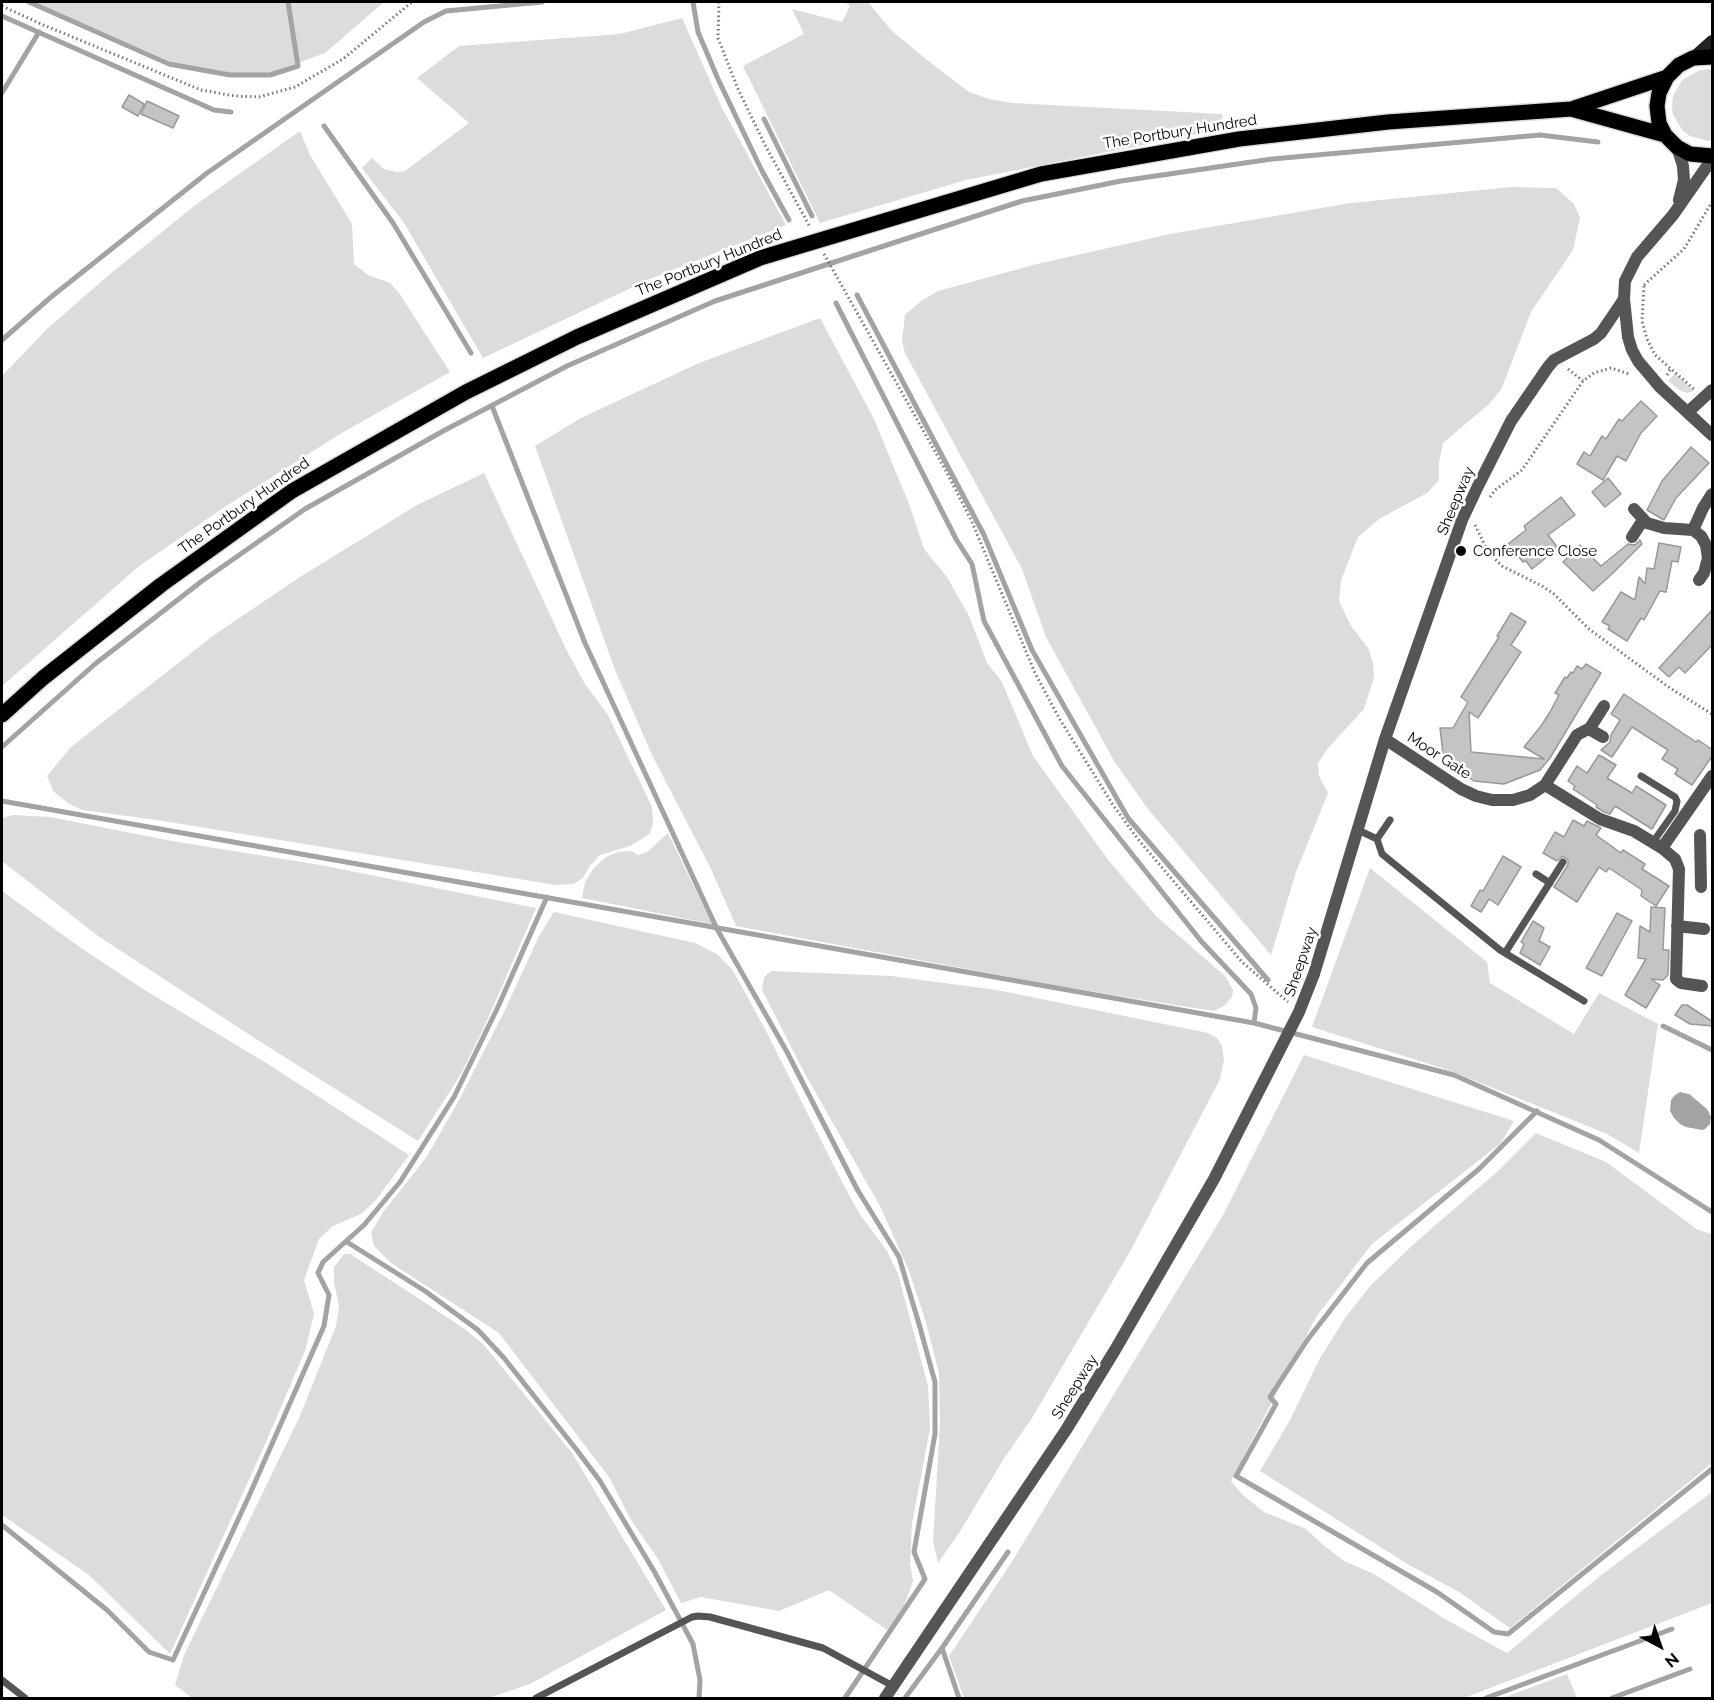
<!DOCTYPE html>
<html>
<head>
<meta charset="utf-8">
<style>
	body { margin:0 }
	#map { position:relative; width:1714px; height:1700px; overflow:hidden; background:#fff; font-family:Raleway,sans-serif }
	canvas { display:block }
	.frame { position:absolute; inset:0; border:3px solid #000; pointer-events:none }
	.north { position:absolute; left:1630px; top:1616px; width:60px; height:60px; -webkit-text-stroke:4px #fff; paint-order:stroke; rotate:140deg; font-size:16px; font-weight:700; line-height:24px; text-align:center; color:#000 }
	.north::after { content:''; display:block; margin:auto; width:21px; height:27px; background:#000; clip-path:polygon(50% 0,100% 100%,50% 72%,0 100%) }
</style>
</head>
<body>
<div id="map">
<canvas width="1714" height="1700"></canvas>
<div class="frame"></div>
<div class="north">N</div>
</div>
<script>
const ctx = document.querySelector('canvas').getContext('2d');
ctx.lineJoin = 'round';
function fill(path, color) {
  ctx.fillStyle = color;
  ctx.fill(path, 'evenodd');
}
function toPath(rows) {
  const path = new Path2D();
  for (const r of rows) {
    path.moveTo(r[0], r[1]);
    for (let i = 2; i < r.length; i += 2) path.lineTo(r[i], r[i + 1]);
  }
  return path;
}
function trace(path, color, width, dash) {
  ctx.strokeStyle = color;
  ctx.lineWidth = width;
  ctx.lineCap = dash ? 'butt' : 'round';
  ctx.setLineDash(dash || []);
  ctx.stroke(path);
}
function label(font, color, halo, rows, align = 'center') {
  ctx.font = font + ' Raleway,sans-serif';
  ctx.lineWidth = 5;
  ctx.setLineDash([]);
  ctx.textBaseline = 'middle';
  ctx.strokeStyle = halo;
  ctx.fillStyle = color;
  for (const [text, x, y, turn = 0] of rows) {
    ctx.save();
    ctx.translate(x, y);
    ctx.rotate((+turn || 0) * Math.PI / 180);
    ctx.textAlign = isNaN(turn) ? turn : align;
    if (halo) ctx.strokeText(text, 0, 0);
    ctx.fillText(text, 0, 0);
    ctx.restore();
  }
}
fill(toPath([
	[34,2,384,2,325,53,268,74,218,75,199,72,174,63],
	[845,2,868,2,892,31,927,60,969,92,989,99,1012,103,1222,114,1224,129,966,180,820,223,743,66,804,34,792,9,842,22,850,6],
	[682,18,722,108,786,225,650,279,483,358,404,223,362,168,372,158,384,169,397,172,405,171,469,123,417,78,459,46,620,34],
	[1707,69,1712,70,1712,140,1708,141,1690,136,1683,131,1673,115,1672,106,1673,96,1682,80,1698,71],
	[300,131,310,155,352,224,354,264,368,275,390,283,399,293,450,372,340,434,223,508,138,567,2,686,2,376,47,329,110,274,198,203],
	[1512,187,1556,188,1574,204,1580,218,1573,250,1531,312,1501,390,1489,404,1443,443,1439,462,1439,480,1427,493,1379,519,1358,537,1341,580,1339,601,1351,626,1368,648,1373,662,1374,677,1364,709,1328,748,1318,763,1319,776,1328,793,1296,872,1271,955,1148,809,1114,761,1046,637,1022,569,905,353,902,341,905,315,921,301,938,291,1037,264,1170,234,1351,203],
	[820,318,874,419,909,504,924,549,947,577,969,616,987,663,1002,682,1033,756,1109,861,1156,916,1226,977,1233,990,1232,997,1224,1006,1214,1011,1175,1005,1053,985,736,926,710,867,652,755,615,670,535,446,581,418,699,363],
	[1675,373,1676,374,1694,391,1687,393,1681,391,1668,381],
	[484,473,566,649,585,684,608,715,652,807,653,823,650,833,642,839,630,846,600,855,589,867,583,878,573,884,556,885,157,820,82,810,68,803,53,791,47,776,71,747,214,635,300,577,417,505],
	[13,815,50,817,172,841,320,865,536,908,486,1023,461,1074,418,1141,256,1039,98,936,2,861,2,818],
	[668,833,712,924,582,898,585,882,594,868,606,857,618,852,631,851,638,855,647,852],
	[1370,868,1487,962,1490,983,1574,1034,1599,993,1658,1024,1639,1153,1607,1134,1451,1071,1312,1027],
	[2,891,81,948,143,989,263,1061,409,1155,376,1200,361,1214,333,1226,319,1239,304,1280,314,1314,305,1351,266,1442,170,1654,89,1575,2,1515],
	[554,912,695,943,717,954,732,969,764,1027,841,1180,859,1213,887,1251,898,1274,928,1386,930,1428,912,1524,910,1563,913,1581,903,1609,887,1630,829,1590,779,1611,701,1597,681,1603,658,1559,631,1520,609,1477,499,1333,391,1263,374,1246,371,1232,384,1211,426,1158,458,1102,504,1012,539,936],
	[772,971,891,976,997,990,1208,1033,1217,1038,1222,1046,1224,1060,1220,1079,1132,1248,1032,1418,1003,1460,959,1533,938,1563,933,1540,940,1425,939,1373,925,1319,909,1271,881,1208,804,1072,762,990,764,978,768,973],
	[1304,1055,1514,1121,1501,1143,1372,1244,1316,1317,1231,1481,1243,1495,1264,1512,1306,1529,1322,1544,1344,1561,1374,1574,1445,1619,1507,1653,1600,1576,1712,1492,1712,1603,1464,1698,964,1698,949,1656,1013,1560,1223,1215],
	[1536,1133,1606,1162,1698,1230,1712,1234,1712,1463,1510,1628,1459,1592,1409,1565,1260,1471,1290,1420,1319,1360,1345,1318,1371,1285,1416,1242,1498,1171],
	[344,1254,350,1254,421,1300,466,1330,484,1345,572,1453,666,1610,530,1684,489,1698,192,1698,175,1685,184,1655,299,1418,336,1326,339,1306,334,1282,334,1267],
	[1567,1674,1577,1698,1503,1698]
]), '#dcdcdc');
fill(toPath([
	[1680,1092,1689,1094,1707,1109,1711,1117,1710,1124,1705,1129,1702,1130,1686,1127,1680,1124,1674,1118,1670,1111,1671,1100,1675,1095]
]), '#a3a3a3');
trace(toPath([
	[29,2,169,64,230,75,270,75,298,66,288,2],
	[693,2,698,32,718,79,762,171,789,220],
	[2,16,214,110,231,112],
	[2,93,39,32],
	[764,119,812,216],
	[324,126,393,223,471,353],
	[857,295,984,535,1032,650,1128,818,1268,980],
	[836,303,956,539,972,564,984,621,1062,766,1201,941,1251,994,1256,1008,1254,1023],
	[2,340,51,297,207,173,424,22,446,11,542,2],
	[492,406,585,643,717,929,787,1052,857,1189,899,1257,919,1324,935,1382,935,1434,914,1552,925,1579,845,1698],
	[2,747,95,664,202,581,305,509,445,430,567,366,715,301,1022,201,1121,181,1272,159,1540,135,1598,142],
	[2,801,1254,1023,1454,1075,1599,1140,1712,1212],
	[1663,1026,1712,1050],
	[1537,1111,1479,1169,1367,1263,1308,1339,1270,1397,1276,1404,1236,1476,1437,1592,1494,1632,1508,1634,1712,1469],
	[347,1242,425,1291,478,1330,504,1358,576,1449,600,1481,654,1571,693,1644,700,1680,699,1698],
	[2,1525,107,1610,149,1652,173,1660,249,1496,324,1326,329,1295,318,1273,323,1262,364,1225,400,1182,454,1097,497,1009,547,897],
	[942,1648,959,1698],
	[905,1698,942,1648,1008,1552],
	[1486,1698,1672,1629],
	[1612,1698,1690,1669]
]), '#a3a3a3', 5);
const building = toPath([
	[129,95,144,104,138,116,122,107,129,95],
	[147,101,179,116,173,128,141,114,147,101],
	[1641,401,1657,416,1641,433,1626,461,1617,456,1603,480,1577,464,1584,452,1590,456,1602,436,1606,439,1619,419,1622,421,1641,401],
	[1691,447,1709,463,1676,498,1664,520,1647,510,1662,481,1691,447],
	[1608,478,1621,494,1605,507,1592,492,1608,478],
	[1561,497,1575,515,1548,535,1558,548,1532,569,1526,561,1523,562,1508,544,1526,530,1524,526,1561,497],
	[1640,540,1642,544,1613,573,1593,591,1563,562,1580,545,1601,566,1628,544,1635,545,1640,540],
	[1659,543,1681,547,1678,562,1672,561,1666,592,1660,591,1644,620,1641,618,1627,641,1608,629,1610,626,1602,622,1621,592,1635,600,1639,577,1645,584,1647,568,1654,569,1659,543],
	[1713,609,1713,644,1685,673,1679,667,1669,677,1659,668,1713,609],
	[1511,613,1526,622,1511,645,1521,652,1478,718,1469,712,1471,752,1544,759,1524,747,1541,726,1550,712,1559,695,1555,693,1565,677,1567,678,1571,672,1573,673,1577,666,1582,669,1586,664,1601,673,1550,758,1540,770,1504,784,1474,781,1450,765,1447,753,1443,754,1440,728,1453,728,1468,702,1461,697,1499,637,1497,636,1511,613],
	[1624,694,1696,742,1698,740,1713,750,1713,755,1692,785,1675,774,1678,769,1662,759,1668,750,1632,727,1612,757,1601,750,1610,742,1611,735,1620,720,1611,714,1624,694],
	[1599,755,1616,765,1607,778,1632,793,1636,786,1666,805,1652,829,1615,806,1610,814,1604,812,1596,807,1597,805,1573,789,1575,786,1568,781,1577,766,1587,773,1599,755],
	[1573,820,1584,826,1587,821,1601,828,1596,835,1621,853,1623,850,1645,864,1642,869,1669,886,1656,906,1641,896,1642,890,1609,868,1606,872,1599,867,1577,902,1554,887,1568,865,1568,860,1563,856,1557,861,1543,853,1555,832,1564,837,1573,820],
	[1503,856,1521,867,1498,905,1489,899,1481,912,1471,906,1480,890,1483,891,1503,856],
	[1651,907,1665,908,1663,950,1669,950,1668,975,1663,980,1651,979,1660,985,1646,1008,1625,995,1646,959,1638,958,1640,926,1650,932,1651,907],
	[1617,913,1632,921,1602,976,1586,968,1617,913],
	[1533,921,1544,928,1539,941,1550,947,1540,965,1520,953,1524,944,1521,942,1533,921],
	[1682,1005,1687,1005,1713,1022,1713,1026,1690,1024,1675,1015,1682,1005]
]);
fill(building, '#c4c4c4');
trace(building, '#999', 1.5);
const primary = toPath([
	[1712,57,1693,58,1679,65,1667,77,1659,93,1657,106,1659,123,1665,135,1677,147,1690,154,1712,156],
	[1571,109,1665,135],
	[2,715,43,678,161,585,292,491,466,392,577,337,760,258,1041,174,1239,139,1388,122,1571,109,1667,77]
]);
trace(primary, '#dbdbdb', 18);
trace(toPath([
	[719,2,718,38,738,89,765,145,810,227],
	[2,6,41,24,201,90,235,96,259,97,295,87,343,59,412,2],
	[824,254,946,471,972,522,1035,673,1059,718,1113,805,1137,838,1242,962,1288,1002],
	[1644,285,1684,249,1712,202],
	[1644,286,1642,321,1647,339,1655,355,1694,389],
	[1568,369,1583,381],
	[1667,375,1671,368],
	[1490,497,1495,490,1522,470,1583,381,1594,373,1611,368,1629,374],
	[1475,525,1488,552,1502,566,1542,586,1554,594,1589,629,1670,688,1712,714]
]), '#777', 3, [1.5, 3]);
trace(toPath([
	[1641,776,1675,797,1677,801,1675,811,1653,842],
	[1358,830,1377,839,1382,854,1500,950,1584,1001],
	[1377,839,1390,820],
	[1536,874,1550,883],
	[1505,953,1563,862],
	[2,1680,25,1698],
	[536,1698,692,1617,698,1616,710,1617,823,1648,893,1686]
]), '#555', 7);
trace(toPath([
	[1677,147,1683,166,1684,180,1679,200],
	[1712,159,1673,215,1637,257,1625,281,1624,299,1628,337,1632,350,1638,361,1660,387,1712,435],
	[1688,412,1712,390],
	[1634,509,1647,523,1664,528,1693,530,1701,536,1706,545,1708,558,1704,573,1699,580],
	[1693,530,1703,508,1712,494],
	[1632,537,1643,520],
	[1589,729,1603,737],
	[1385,739,1461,789,1476,796,1492,800,1513,800,1530,795,1545,785,1600,819,1634,831,1662,848,1675,859,1679,869,1676,979,1681,983,1702,986],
	[1545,785,1577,735,1590,728,1604,706],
	[1700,835,1701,887],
	[1662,848,1712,776],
	[1677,926,1704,929],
	[885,1698,1066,1430,1115,1350,1214,1179,1299,1012,1314,974,1385,739,1462,520,1478,486,1511,421,1548,367,1554,360,1594,339,1601,333,1624,299]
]), '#555', 12);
trace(toPath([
	[1693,58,1712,41]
]), '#222', 12);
trace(primary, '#000', 15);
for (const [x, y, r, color] of [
	[1461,551,6,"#000"]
]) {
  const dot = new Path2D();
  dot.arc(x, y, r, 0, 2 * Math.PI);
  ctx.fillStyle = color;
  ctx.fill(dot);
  trace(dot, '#fff', 2);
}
label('15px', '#000', '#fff', [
	["The Portbury Hundred",1180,132,-9],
	["The Portbury Hundred",709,263,-22],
	["Sheepway",1456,501,-67],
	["The Portbury Hundred",244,506,-35],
	["Moor Gate",1439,756,33],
	["Sheepway",1301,962,-71],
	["Sheepway",1075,1387,-58]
]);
label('15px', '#000', '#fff', [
	["Conference Close",1473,551]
], 'left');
</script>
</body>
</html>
